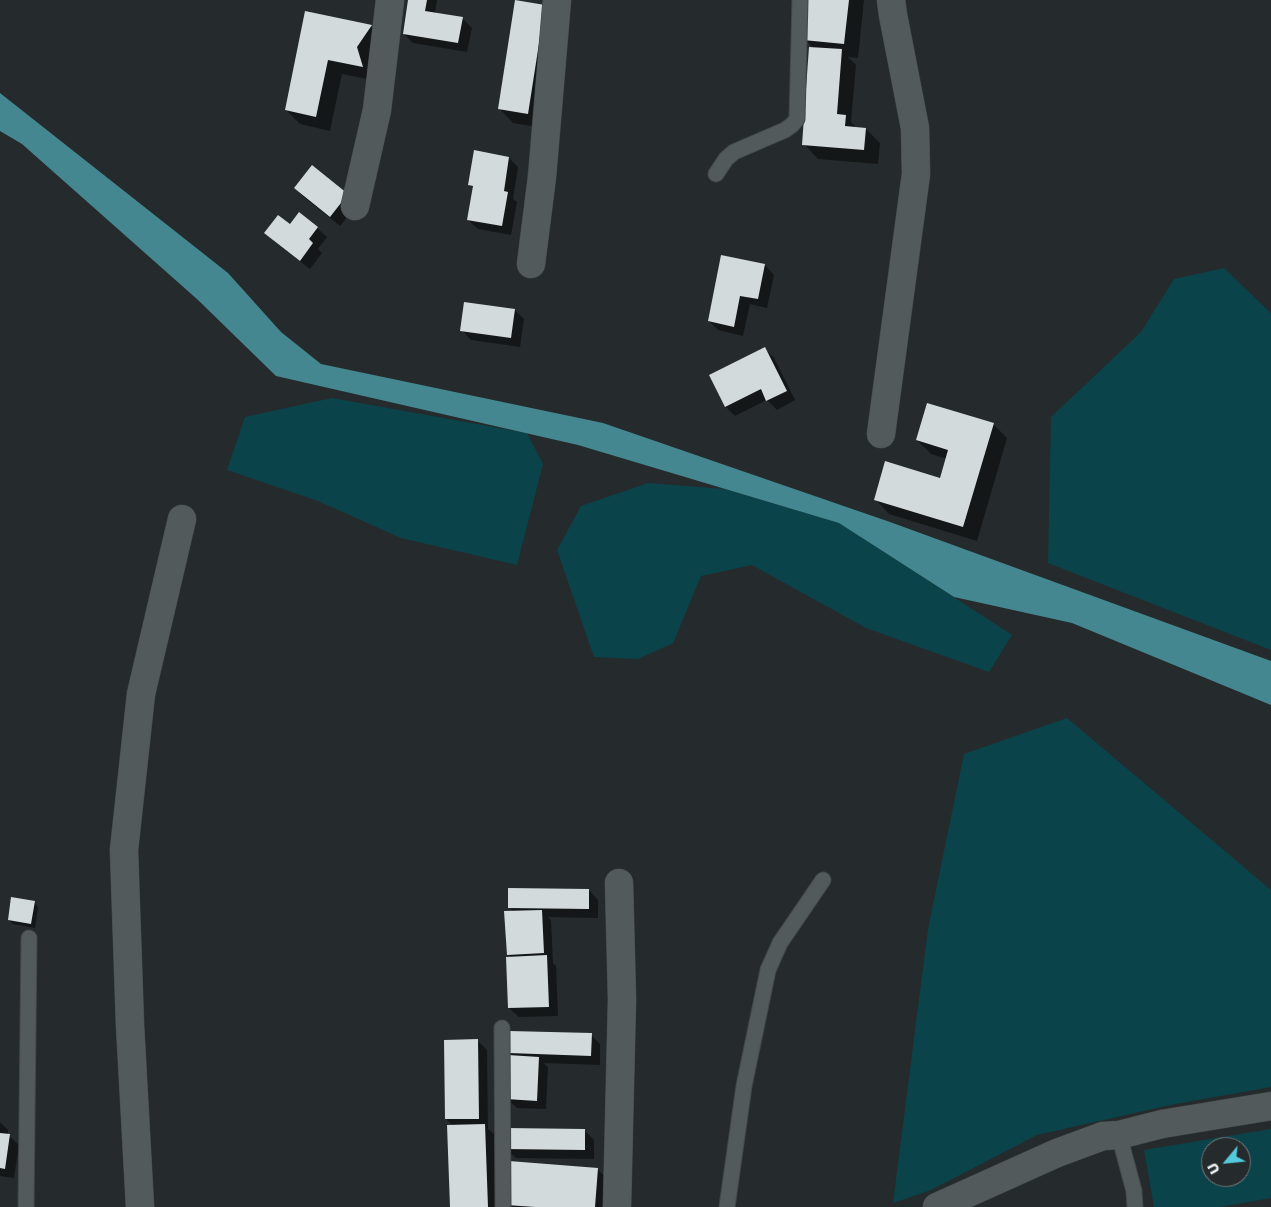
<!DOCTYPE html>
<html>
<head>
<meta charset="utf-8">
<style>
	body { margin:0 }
	#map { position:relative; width:1271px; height:1207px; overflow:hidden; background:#252b2c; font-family:"Golos Text",sans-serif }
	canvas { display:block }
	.north { position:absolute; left:1201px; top:1137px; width:50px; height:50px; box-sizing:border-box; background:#252b2c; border:1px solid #74797a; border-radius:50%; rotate:242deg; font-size:14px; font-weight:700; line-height:20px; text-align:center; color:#ebeff0 }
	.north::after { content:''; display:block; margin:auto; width:18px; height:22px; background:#53cbda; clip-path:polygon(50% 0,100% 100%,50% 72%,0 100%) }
</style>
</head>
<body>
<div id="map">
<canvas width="1271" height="1207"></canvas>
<div class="north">U</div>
</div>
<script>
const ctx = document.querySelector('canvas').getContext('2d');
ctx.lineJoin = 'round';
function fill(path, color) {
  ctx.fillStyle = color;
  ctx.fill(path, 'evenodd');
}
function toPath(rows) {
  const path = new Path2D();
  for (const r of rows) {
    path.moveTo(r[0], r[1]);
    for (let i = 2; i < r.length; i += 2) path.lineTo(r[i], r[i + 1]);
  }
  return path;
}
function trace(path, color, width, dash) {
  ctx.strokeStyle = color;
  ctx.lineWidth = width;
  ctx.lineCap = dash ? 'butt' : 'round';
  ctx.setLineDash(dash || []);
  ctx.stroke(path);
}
fill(toPath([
	[1224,268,1271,313,1271,650,1048,563,1051,417,1141,332,1174,279],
	[332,398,527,433,543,464,517,565,401,538,318,501,227,470,245,417],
	[648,483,725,489,840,523,1012,635,989,672,866,628,752,565,701,576,673,643,638,659,594,657,557,550,581,506],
	[1067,718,1271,890,1271,1087,1170,1105,1037,1135,931,1190,893,1203,928,929,964,754],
	[1271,1129,1271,1198,1220,1207,1154,1207,1144,1150],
	[1211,1147,1241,1147,1241,1177,1211,1177]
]), '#0b434a');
fill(toPath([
	[0,93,228,273,281,332,321,364,603,423,890,522,1271,661,1271,705,1072,623,954,597,839,523,578,445,276,376,198,300,22,144,0,131]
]), '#448790');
fill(toPath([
	[410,0,437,0,435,14,462,18,472,28,467,52,413,43,404,34],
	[809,0,864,0,858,58,848,57,856,65,851,122,857,128,866,129,880,143,878,164,818,159,804,144,813,48,805,39],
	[545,6,542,128,513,123,499,108],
	[306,12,371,27,385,41,377,81,342,74,330,131,300,124,286,110],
	[509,158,518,167,513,199,517,202,511,235,478,229,468,220,474,189,469,184],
	[295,188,357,205,340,226,305,198],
	[299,214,317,228,327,237,318,249,322,253,310,269,275,242,265,232,290,226],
	[765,265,774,275,767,308,750,304,743,336,718,330,709,321],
	[515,310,524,319,520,347,471,340,462,330],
	[765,349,774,358,795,400,777,410,767,400,735,416,726,407,711,376],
	[993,424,1007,438,977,541,889,514,875,499,941,480,947,459,931,454,917,440],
	[589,890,598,900,598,918,548,917,551,920,553,963,556,966,558,1016,519,1017,509,1008,512,958,508,954,514,912,509,907],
	[34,902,38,907,35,928,13,924,9,920],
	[591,1035,600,1044,600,1065,543,1063,548,1067,546,1109,517,1108,507,1099,514,1057,510,1053],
	[478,1041,487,1050,488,1129,494,1134,497,1207,451,1207,453,1126,446,1119],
	[0,1122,8,1130,8,1135,19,1145,14,1178,0,1176],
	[584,1130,594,1140,594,1159,516,1158,506,1149],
	[597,1169,612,1183,610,1207,510,1207,507,1204]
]), '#0007');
fill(toPath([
	[408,0,427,0,425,11,463,17,458,43,403,34],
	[515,0,545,5,528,114,498,109],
	[808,0,849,0,844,44,803,40],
	[305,11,372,25,357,47,363,67,328,60,316,117,285,110],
	[809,47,842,49,837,114,846,115,845,126,866,128,864,150,802,145],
	[474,150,509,157,504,191,508,192,502,226,467,220,473,186,468,185],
	[312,165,348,194,330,217,294,188],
	[299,212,318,227,309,239,313,243,300,261,264,233,278,215,290,224],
	[721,255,765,264,758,299,740,296,734,327,708,321],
	[464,302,515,309,511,338,460,331],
	[765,347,787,391,766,401,761,389,725,407,709,375],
	[927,403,994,423,963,527,874,500,885,461,940,478,948,450,916,440],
	[508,888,589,889,589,909,508,908],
	[11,897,35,901,31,924,8,920],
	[542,910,544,953,507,955,504,911],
	[547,955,549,1007,508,1008,506,957],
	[509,1031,592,1033,591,1056,509,1053],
	[478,1039,479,1119,445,1119,444,1040],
	[508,1055,539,1057,537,1101,506,1099],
	[485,1124,488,1207,450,1207,447,1125],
	[505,1128,585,1129,585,1150,505,1149],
	[0,1133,10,1134,5,1169,0,1168],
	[509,1161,598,1168,595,1207,535,1207,506,1205]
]), '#d2dadb');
const lane = toPath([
	[716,174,726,159,734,152,785,130,792,125,797,119,800,0],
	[502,1028,503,1207],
	[1119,1135,1134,1191,1135,1207],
	[26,1207,29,938],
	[727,1207,744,1086,768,970,780,943,823,880]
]);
const street = toPath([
	[355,206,377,110,390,0],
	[531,264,542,177,557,0],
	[881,434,916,174,915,128,893,15,891,0],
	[140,1207,130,1025,124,850,141,694,182,519],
	[617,1207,622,999,619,883],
	[937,1207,1057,1153,1103,1136,1119,1135,1162,1124,1271,1106]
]);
trace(lane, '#43494a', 17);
trace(street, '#43494a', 29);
trace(lane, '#535a5b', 15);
trace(street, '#535a5b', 28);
</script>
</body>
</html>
